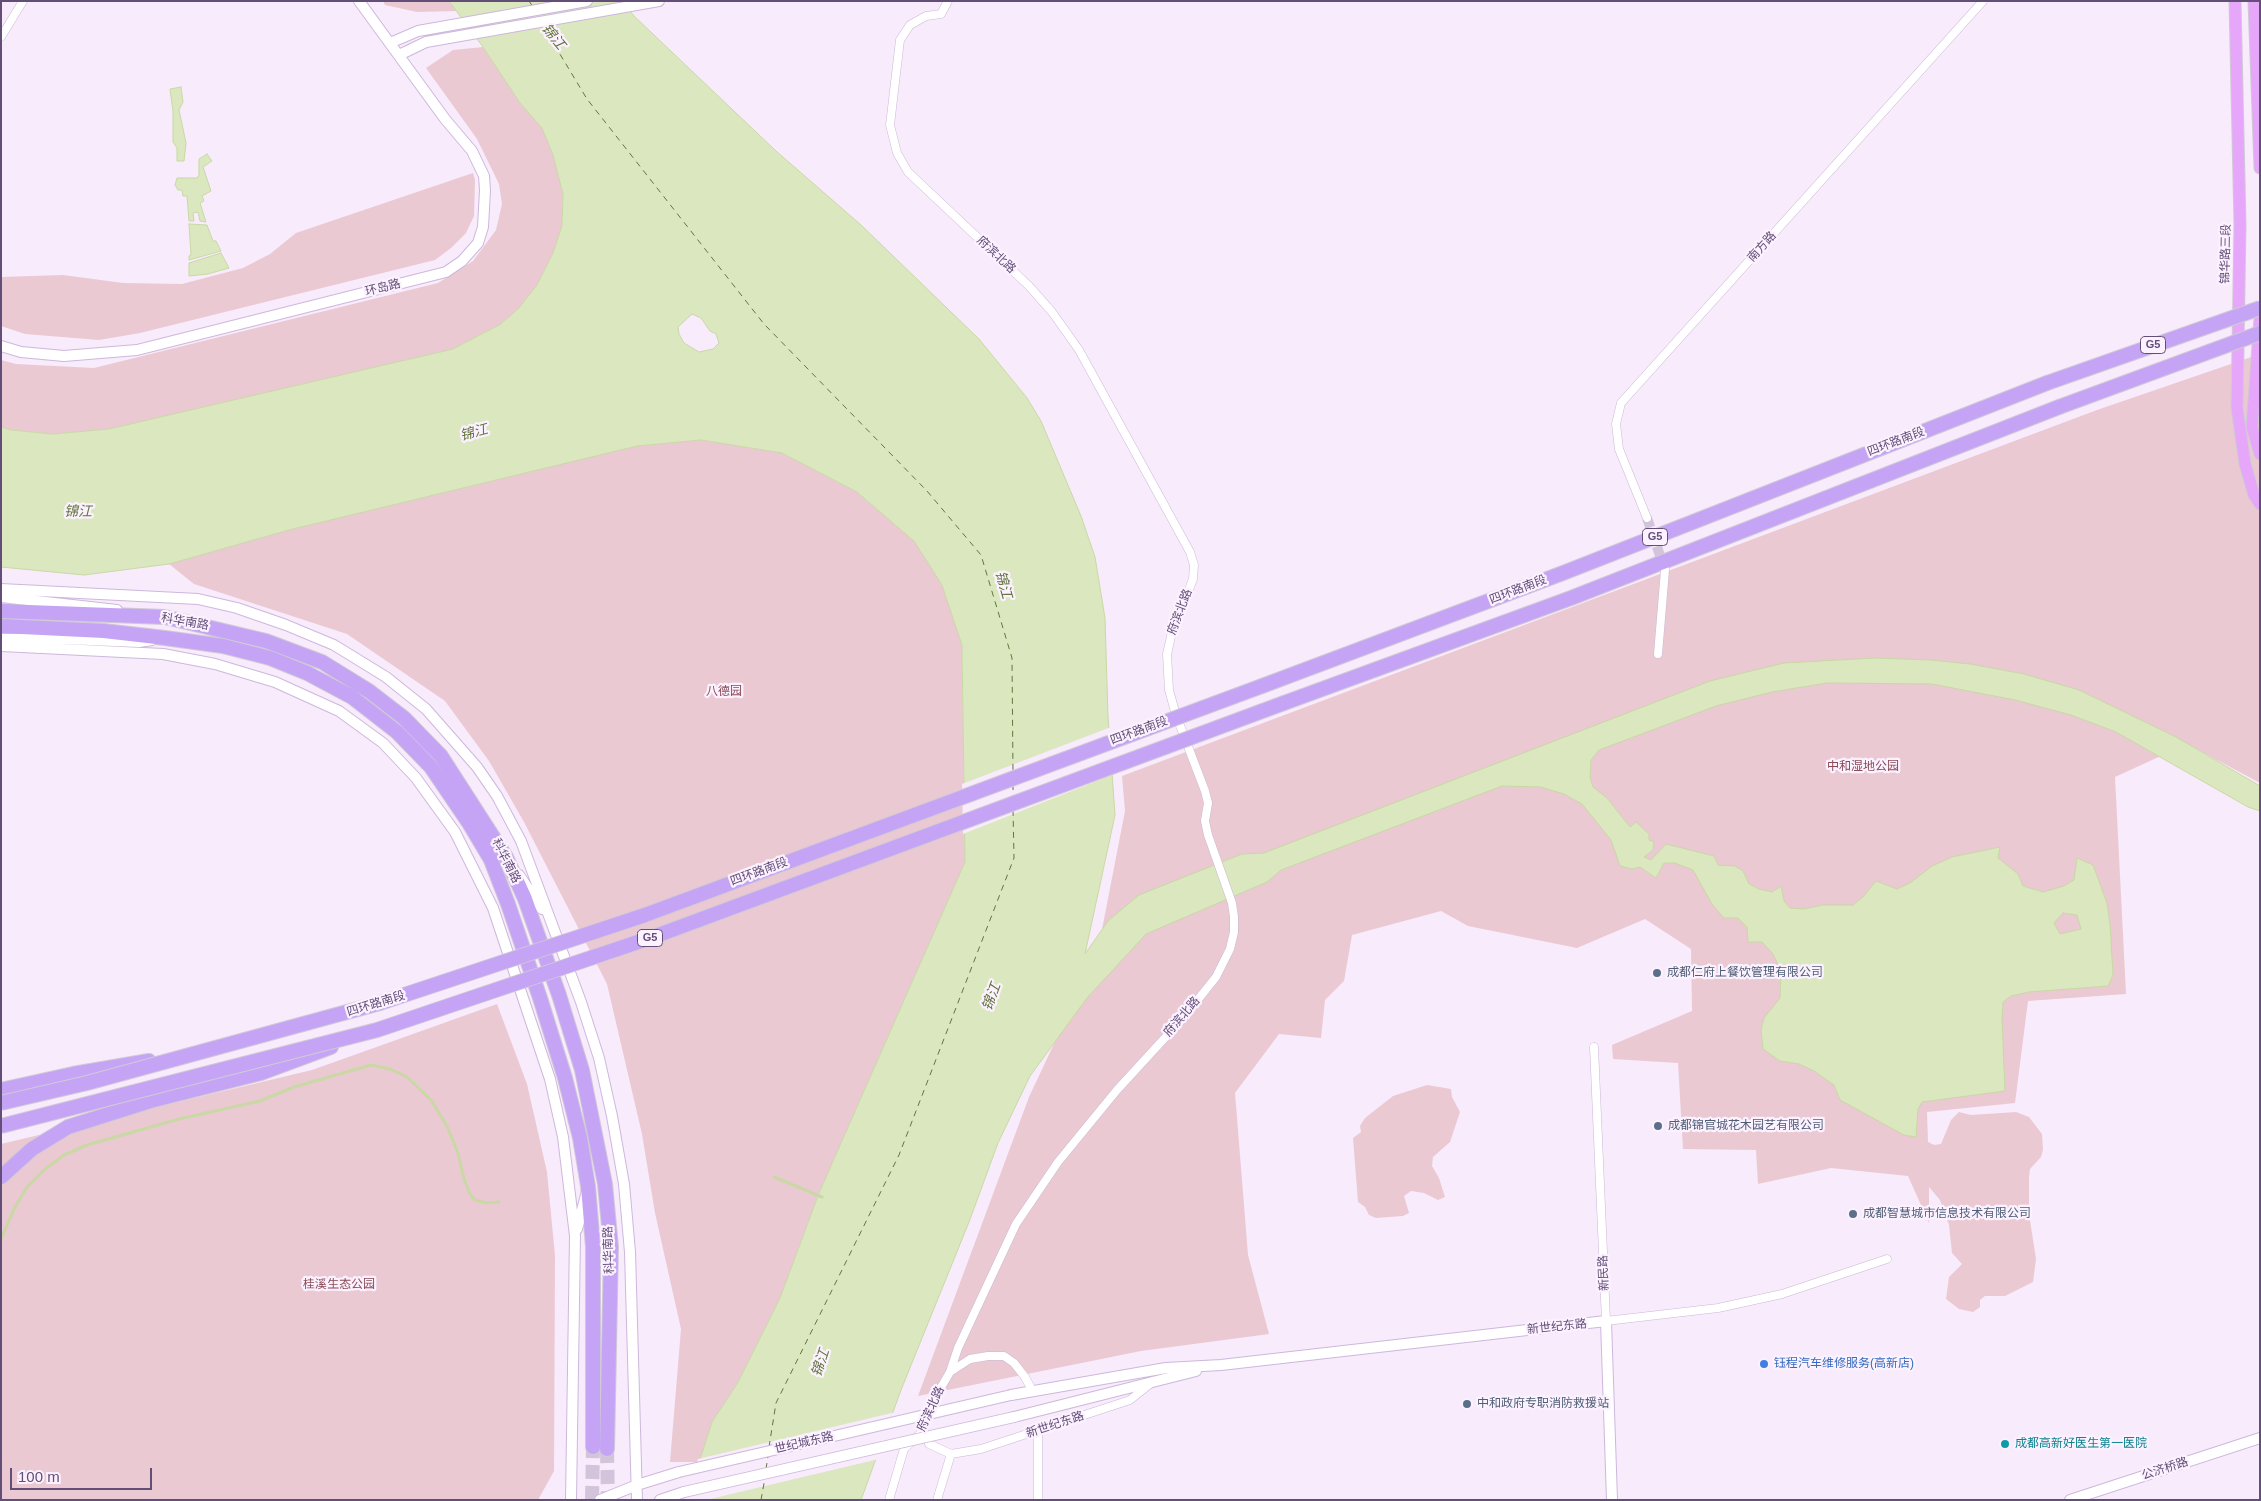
<!DOCTYPE html>
<html>
<head>
<meta charset="utf-8">
<style>
	body { margin:0 }
	#map { position:relative; width:2261px; height:1501px; overflow:hidden; background:#f8ebfc; font-family:Helvetica,sans-serif }
	canvas { display:block }
	.frame { position:absolute; inset:0; border:2px solid #634e78; pointer-events:none }
	.scale { position:absolute; left:10px; top:1468px; width:142px; height:22px; box-sizing:border-box; border:2px solid #634e78; border-top:0; padding-left:6px; font-size:15px; line-height:18px; white-space:nowrap; color:#634e78; -webkit-text-stroke:4px #fcf2ff; paint-order:stroke }
</style>
</head>
<body>
<div id="map">
<canvas width="2261" height="1501"></canvas>
<div class="frame"></div>
<div class="scale">100 m</div>
</div>
<script>
const ctx = document.querySelector('canvas').getContext('2d');
ctx.lineJoin = 'round';
function fill(path, color) {
  ctx.fillStyle = color;
  ctx.fill(path, 'evenodd');
}
function toPath(rows) {
  const path = new Path2D();
  for (const r of rows) {
    path.moveTo(r[0], r[1]);
    for (let i = 2; i < r.length; i += 2) path.lineTo(r[i], r[i + 1]);
  }
  return path;
}
function trace(path, color, width, dash) {
  ctx.strokeStyle = color;
  ctx.lineWidth = width;
  ctx.lineCap = dash ? 'butt' : 'round';
  ctx.setLineDash(dash || []);
  ctx.stroke(path);
}
function label(font, color, halo, rows, align = 'center') {
  ctx.font = font + ' Helvetica,"Noto Sans SC",sans-serif';
  ctx.lineWidth = 4.5;
  ctx.setLineDash([]);
  ctx.textBaseline = 'middle';
  ctx.strokeStyle = halo;
  ctx.fillStyle = color;
  for (const [text, x, y, turn = 0] of rows) {
    ctx.save();
    ctx.translate(x, y);
    ctx.rotate((+turn || 0) * Math.PI / 180);
    ctx.textAlign = isNaN(turn) ? turn : align;
    if (halo) ctx.strokeText(text, 0, 0);
    ctx.fillText(text, 0, 0);
    ctx.restore();
  }
}
fill(toPath([
	[383,1,449,1,457,11,417,12,385,5],
	[483,47,520,103,542,128,553,155,563,194,562,226,553,253,537,285,519,308,501,324,453,349,109,429,53,434,11,430,1,427,1,360,16,364,94,368,438,283,473,261,496,230,502,204,499,184,477,139,426,68,453,50],
	[473,173,475,180,474,216,466,233,451,248,435,260,140,333,99,340,25,334,1,326,1,277,63,275,123,283,182,284,243,268,270,254,296,233],
	[2260,354,2260,783,2187,744,2115,777,2126,994,2028,1001,2015,1103,1927,1112,1928,1142,1934,1145,1941,1144,1951,1120,1959,1112,1971,1115,2016,1112,2029,1117,2042,1134,2043,1150,2041,1157,2030,1169,2029,1177,2029,1214,2036,1259,2033,1282,2005,1296,1985,1296,1980,1300,1980,1307,1973,1312,1959,1309,1946,1299,1949,1277,1962,1264,1952,1253,1949,1225,1940,1200,1929,1187,1929,1223,1908,1176,1831,1168,1758,1184,1756,1150,1683,1149,1678,1063,1613,1059,1612,1045,1692,1011,1691,949,1645,919,1577,948,1468,926,1441,911,1352,935,1344,981,1325,1000,1321,1038,1279,1034,1235,1093,1248,1255,1269,1334,1141,1351,918,1396,1029,1097,1098,950,1125,811,1122,776,2097,410],
	[701,440,782,453,857,492,914,541,942,585,962,645,965,862,819,1193,780,1298,758,1346,737,1384,712,1422,700,1462,670,1462,681,1329,655,1213,642,1134,607,984,524,822,489,761,445,701,347,634,194,584,169,564,289,530,637,446],
	[497,1004,527,1084,547,1172,555,1256,554,1471,538,1500,1,1500,1,1144,312,1070],
	[1427,1085,1451,1089,1452,1097,1460,1112,1450,1142,1433,1157,1432,1166,1439,1178,1445,1197,1438,1200,1424,1193,1411,1191,1404,1196,1409,1213,1403,1216,1376,1218,1369,1215,1365,1207,1358,1202,1353,1138,1361,1132,1360,1126,1365,1118,1393,1096]
]), '#ebc9d2');
const water = toPath([
	[449,1,622,1,634,16,776,151,861,225,979,339,1027,398,1041,421,1081,516,1095,557,1105,618,1108,716,1115,815,1085,954,1108,921,1139,895,1242,854,1264,853,1710,681,1784,663,1875,658,1931,660,1970,664,2024,674,2079,690,2176,737,2260,786,2260,811,2248,807,2116,732,2071,715,2015,700,1932,684,1827,683,1772,692,1716,706,1599,750,1591,760,1590,777,1593,787,1607,798,1630,827,1636,822,1649,834,1649,840,1654,842,1653,850,1644,857,1651,860,1666,844,1714,856,1718,865,1735,866,1743,871,1749,884,1759,889,1772,892,1781,886,1784,901,1790,908,1804,909,1822,905,1853,905,1863,897,1876,881,1897,889,1910,883,1932,866,1952,857,2000,847,1998,858,2018,874,2023,886,2043,892,2064,886,2074,880,2077,858,2093,865,2107,903,2110,924,2113,975,2108,986,2029,992,2011,996,2003,1002,2002,1019,2005,1091,1922,1102,1918,1109,1916,1137,1904,1135,1840,1100,1834,1085,1814,1071,1799,1064,1780,1061,1763,1049,1761,1030,1764,1018,1780,998,1781,971,1773,954,1762,942,1748,942,1747,927,1738,918,1724,918,1712,904,1693,870,1675,863,1664,863,1656,878,1640,867,1632,869,1620,866,1611,840,1582,804,1564,794,1541,787,1502,786,1281,870,1267,882,1146,934,1087,998,1030,1076,998,1143,969,1222,901,1390,861,1500,687,1500,712,1422,737,1384,780,1298,819,1193,965,862,962,645,942,585,914,541,857,492,782,453,701,440,637,446,289,530,169,564,84,575,1,567,1,427,11,430,53,434,109,429,453,349,501,324,519,308,537,285,553,253,562,226,563,194,553,155,542,128,520,103,483,47,449,1],
	[692,314,701,318,710,331,716,334,719,343,713,349,699,352,684,343,679,334,678,327,692,314],
	[2063,913,2077,915,2081,929,2060,934,2054,923,2063,913],
	[181,87,183,102,179,110,186,143,184,161,177,161,177,148,173,142,173,111,170,89,181,87],
	[207,154,212,161,203,167,211,191,202,196,204,201,200,203,206,222,200,221,198,212,193,213,194,221,189,221,187,196,183,196,182,190,178,190,175,185,177,178,197,178,199,175,199,159,207,154],
	[189,224,207,225,213,241,216,241,221,251,189,260,189,256,191,255,189,224],
	[221,253,229,268,208,274,189,276,189,263,221,253]
]);
fill(water, '#dbe7bf');
trace(water, '#c9d8a5', 1);
fill(toPath([
	[1111,727,1115,774,963,834,962,784],
	[896,1412,879,1459,706,1500,687,1500,686,1495,698,1459]
]), '#f8ebfc');
trace(toPath([
	[774,1177,822,1197],
	[1,1239,14,1209,27,1187,44,1170,64,1155,87,1145,179,1119,260,1101,294,1087,371,1065,390,1069,407,1077,431,1100,447,1126,458,1153,464,1179,470,1194,475,1200,486,1203,499,1202]
]), '#c9d8a5', 3);
trace(toPath([
	[529,1,533,7],
	[543,26,587,99,764,324,927,491,981,555,1012,658,1013,773],
	[1013,784,1013,798],
	[769,1447,776,1403,899,1155,1014,858,1013,809],
	[766,1469,768,1456],
	[761,1500,765,1478]
]), '#64753e', 1, [6, 5]);
trace(toPath([
	[1647,518,1664,567]
]), '#d3c4db', 10, [10, 5]);
trace(toPath([
	[607,1449,608,1500],
	[592,1500,593,1447]
]), '#d3c4db', 14, [14, 7]);
const street = toPath([
	[948,1,941,14,926,16,910,25,900,40,890,125,897,153,908,172,1029,286,1052,312,1079,350,1190,552,1194,565,1193,579,1185,600,1175,619,1167,654,1169,690,1176,715,1205,791,1208,803,1205,821,1208,835,1232,903,1234,917,1234,932,1230,949,1216,977,1184,1017,1117,1090,1058,1162,1016,1224,958,1348,950,1372],
	[1,37,23,1],
	[1647,518,1619,449,1616,424,1621,403,1983,1],
	[1658,654,1665,570],
	[1594,1047,1606,1321,1718,1308,1782,1294,1887,1259],
	[1038,1430,1038,1500],
	[925,1433,929,1444,951,1454],
	[951,1454,981,1449,1130,1400,1150,1384],
	[889,1500,904,1449,923,1431,929,1408,950,1372,970,1359,988,1356,1004,1356,1014,1363,1025,1377,1033,1392],
	[937,1500,951,1454]
]);
const secondary = toPath([
	[390,43,418,31,587,1],
	[399,55,426,42,659,1],
	[1,346,21,352,64,356,137,350,446,272,462,261,478,243,483,227,485,190,484,176,472,151,445,119,359,1],
	[1,589,198,599,237,608,286,625,334,645,386,677,426,709,477,767,497,796,521,841,581,1002,599,1058,612,1116,624,1184,630,1252,637,1500],
	[1,597,117,610],
	[1,639,66,639,139,642,152,640],
	[1,646,163,654,215,664,275,682,339,711,383,743,416,778,455,832,493,908,550,1079,563,1137,575,1236,571,1500],
	[519,875,542,909],
	[577,1229,586,1195],
	[1011,1395,1166,1368,1221,1365,1606,1321,1612,1500],
	[1014,1417,1196,1371],
	[600,1500,637,1485,679,1472],
	[660,1500,684,1492],
	[2070,1500,2260,1438]
]);
const primary = toPath([
	[2235,1,2240,225,2237,408,2245,464,2254,495,2260,504],
	[2254,1,2260,168],
	[2260,318,2252,427,2260,454]
]);
const highway = toPath([
	[1,611,165,617,266,641,322,662,369,691,404,718,441,756,506,857,525,899,559,995,582,1070,605,1184,611,1247,607,1449],
	[1,626,104,631,165,638,223,646,270,658,307,673,352,697,397,732,431,767,469,823,491,860,508,904,540,998,565,1078,580,1138,588,1186,593,1247,593,1447],
	[1262,686,1563,573,2047,383],
	[1284,703,1571,598,2059,407],
	[1,1090,73,1074,149,1061],
	[1,1177,32,1149,68,1127,150,1101,261,1073,331,1047]
]);
trace(street, '#cab8d6', 9);
trace(secondary, '#cdb8db', 12);
trace(primary, '#d0cad6', 13);
trace(highway, '#d0cad6', 16);
trace(street, '#fff', 8);
trace(secondary, '#fff', 10);
trace(primary, '#e6a6f9', 11);
trace(highway, '#c5a4f5', 14);
const secondaryBridge = toPath([
	[679,1472,1011,1395],
	[684,1492,1014,1417]
]);
const highwayBridge = toPath([
	[2047,383,2260,308],
	[2059,407,2260,333],
	[1,1103,87,1083,380,1003,645,915,1262,686],
	[1,1126,377,1030,653,937,1284,703]
]);
trace(secondaryBridge, '#cdb8db', 12, []);
trace(highwayBridge, '#d0cad6', 16, []);
trace(secondaryBridge, '#fff', 10);
trace(highwayBridge, '#c5a4f5', 14);
for (const [x, y, r, color] of [
	[1657,973,5,"#5c6f8a"],
	[1658,1126,5,"#5c6f8a"],
	[1853,1214,5,"#5c6f8a"],
	[1764,1364,5,"#3f7fe0"],
	[1467,1404,5,"#5c6f8a"],
	[2005,1444,5,"#0f9aa8"]
]) {
  const dot = new Path2D();
  dot.arc(x, y, r, 0, 2 * Math.PI);
  ctx.fillStyle = color;
  ctx.fill(dot);
  trace(dot, '#fcf2ff', 2);
}
for (const [x, y, w] of [
	[2153,345,25],
	[1655,537,25],
	[650,938,25]
]) {
  const box = new Path2D();
  box.roundRect(x - w / 2, y - 8.5, w, 17, 4);
  ctx.fillStyle = '#fcf2ff';
  ctx.fill(box);
  trace(box, '#634e78', 1);
}
label('bold 11px', '#634e78', null, [
	["G5",2153,345],
	["G5",1655,537],
	["G5",650,938]
]);
label('12px', '#634e78', '#fcf2ff', [
	["南方路",1762,247,-48],
	["锦华路三段",2226,254,-89],
	["府滨北路",996,255,43],
	["环岛路",383,288,-14],
	["四环路南段",1896,442,-21],
	["四环路南段",1518,590,-21],
	["府滨北路",1180,612,-69],
	["科华南路",185,622,10],
	["四环路南段",1139,731,-20],
	["科华南路",506,861,63],
	["四环路南段",759,872,-20],
	["四环路南段",376,1004,-17],
	["府滨北路",1182,1017,-49],
	["科华南路",609,1250,-92],
	["新民路",1604,1273,-92],
	["新世纪东路",1557,1327,-6],
	["府滨北路",931,1409,-65],
	["新世纪东路",1055,1425,-18],
	["世纪城东路",804,1443,-13],
	["公济桥路",2165,1469,-18]
]);
label('12px', '#8a4b55', '#fcf2ff', [
	["八德园",724,692],
	["中和湿地公园",1863,767],
	["桂溪生态公园",339,1285]
]);
label('12px', '#4e5e75', '#fcf2ff', [
	["成都仁府上餐饮管理有限公司",1667,973],
	["成都锦官城花木园艺有限公司",1668,1126],
	["成都智慧城市信息技术有限公司",1863,1214],
	["中和政府专职消防救援站",1477,1404]
], 'left');
label('12px', '#366cbe', '#fcf2ff', [
	["钰程汽车维修服务(高新店)",1774,1364]
], 'left');
label('12px', '#0d838f', '#fcf2ff', [
	["成都高新好医生第一医院",2015,1444]
], 'left');
label('italic 14px', '#64753e', '#fcf2ff', [
	["锦江",553,37,51],
	["锦江",474,433,-15],
	["锦江",78,512],
	["锦江",1003,585,74],
	["锦江",992,997,-70],
	["锦江",821,1363,-72]
]);
</script>
</body>
</html>
